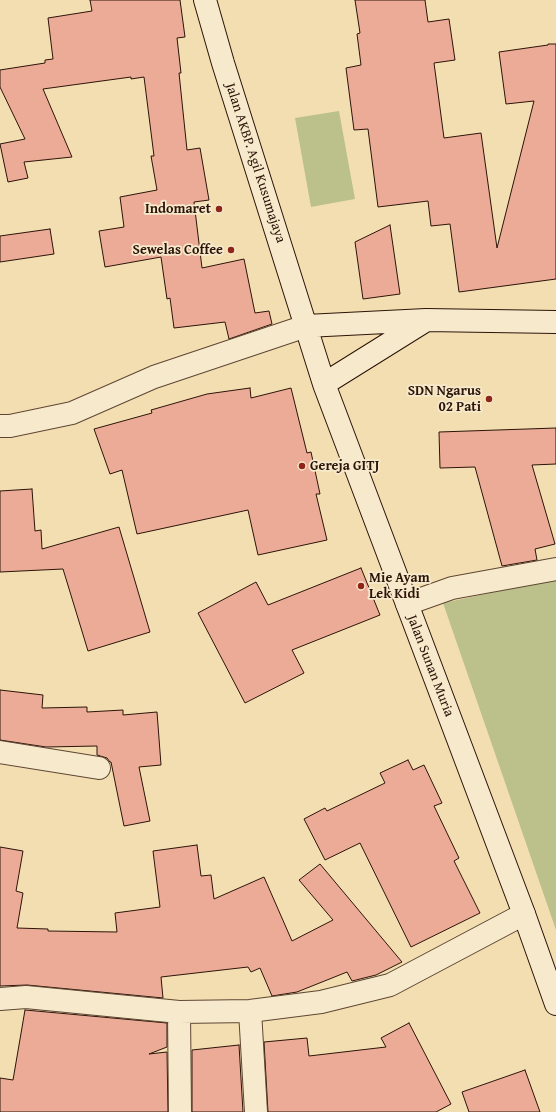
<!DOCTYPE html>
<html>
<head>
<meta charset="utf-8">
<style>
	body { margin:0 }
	canvas { display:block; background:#f3deb1 }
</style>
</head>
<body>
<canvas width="556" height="1112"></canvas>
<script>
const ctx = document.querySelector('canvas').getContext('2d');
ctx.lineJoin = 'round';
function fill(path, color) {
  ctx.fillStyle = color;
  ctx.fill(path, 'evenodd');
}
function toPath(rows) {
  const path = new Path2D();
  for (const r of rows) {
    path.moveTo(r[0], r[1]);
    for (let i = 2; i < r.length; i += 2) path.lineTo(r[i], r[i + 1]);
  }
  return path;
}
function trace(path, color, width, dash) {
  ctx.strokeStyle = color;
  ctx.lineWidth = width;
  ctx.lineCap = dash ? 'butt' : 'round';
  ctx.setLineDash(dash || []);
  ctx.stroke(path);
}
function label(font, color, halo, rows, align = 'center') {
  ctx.font = font + ' "Gentium Book Plus",serif';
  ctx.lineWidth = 3.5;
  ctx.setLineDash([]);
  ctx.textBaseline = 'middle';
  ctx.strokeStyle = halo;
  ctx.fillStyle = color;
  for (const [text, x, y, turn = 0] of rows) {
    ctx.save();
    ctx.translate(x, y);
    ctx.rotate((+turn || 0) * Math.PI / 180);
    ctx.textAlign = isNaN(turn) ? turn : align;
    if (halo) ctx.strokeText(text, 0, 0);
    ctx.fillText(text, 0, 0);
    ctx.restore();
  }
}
fill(toPath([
	[339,111,355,199,311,207,295,118],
	[556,579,556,930,443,603]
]), '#bcc18b');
const building = toPath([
	[90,0,180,0,185,37,177,38,181,73,179,73,187,150,200,148,209,200,194,202,202,268,244,259,255,313,269,311,272,324,229,339,225,322,174,328,170,298,167,299,161,257,105,267,99,231,124,227,120,197,157,190,151,156,154,156,144,77,131,79,131,77,43,89,72,157,24,162,28,178,8,182,0,144,25,139,0,87,0,70,45,63,45,60,53,59,48,18,92,11,90,0],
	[355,0,425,0,428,22,449,19,455,60,434,63,444,138,481,133,497,248,534,101,506,104,499,52,548,45,548,44,556,44,556,279,459,292,450,224,431,226,428,201,378,207,368,129,354,130,346,68,361,65,357,34,360,33,355,0],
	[390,225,400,294,363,299,355,242,390,225],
	[50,229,54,254,0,262,0,236,50,229],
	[250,388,251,398,291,388,307,453,311,452,320,494,316,494,327,540,258,555,248,510,137,534,122,470,110,474,94,429,152,413,151,410,207,394,250,388],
	[556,428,556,464,532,465,555,544,535,549,537,560,502,566,475,467,440,468,439,432,556,428],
	[32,489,35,531,41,530,42,549,119,527,150,632,88,651,63,569,0,572,0,491,32,489],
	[361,568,380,615,292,650,304,673,245,703,198,613,256,582,268,605,361,568],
	[0,690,43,695,42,708,87,707,87,712,123,710,123,715,157,712,161,765,139,767,150,821,124,826,111,762,110,762,107,758,97,755,97,746,46,747,0,740,0,690],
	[408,760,413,770,424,765,442,803,434,806,459,858,454,861,480,913,411,947,360,843,325,860,304,819,325,808,327,811,385,783,380,773,408,760],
	[197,845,201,876,211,875,214,899,264,877,292,941,333,920,299,880,320,864,402,962,376,975,352,981,347,972,297,992,272,996,260,968,251,972,248,967,161,977,163,998,27,985,0,986,0,847,23,851,16,891,23,893,17,928,48,929,48,931,117,932,115,913,160,907,153,851,197,845],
	[25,1010,167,1023,167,1047,149,1054,167,1052,168,1112,0,1112,0,1078,13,1080,25,1010],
	[409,1023,451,1104,436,1112,268,1112,264,1042,307,1038,309,1056,386,1047,381,1038,409,1023],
	[239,1045,243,1112,192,1112,192,1050,239,1045],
	[525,1070,540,1112,469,1112,462,1092,525,1070]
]);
fill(building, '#ecab96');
trace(building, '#2c1409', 1);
const street = toPath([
	[0,426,10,426,72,413,154,377,306,326],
	[407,604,452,588,556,569],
	[0,752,99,768],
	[0,999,26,997,179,1012,250,1011,321,1002,390,985,524,914],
	[250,1011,256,1112],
	[179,1012,180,1112]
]);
const secondary = toPath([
	[205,0,223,63,324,384,524,914,556,1004],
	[306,326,426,320,556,322],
	[324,384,425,321]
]);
trace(street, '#5e4633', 24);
trace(secondary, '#2c1409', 24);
trace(street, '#f7eacc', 22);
trace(secondary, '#f7eacc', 22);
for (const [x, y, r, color] of [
	[219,209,4,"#8f2418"],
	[231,250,4,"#8f2418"],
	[489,399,4,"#8f2418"],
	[302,466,4,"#8f2418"],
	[361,586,4,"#8f2418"]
]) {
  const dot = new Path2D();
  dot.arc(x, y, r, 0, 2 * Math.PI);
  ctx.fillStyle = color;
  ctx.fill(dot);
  trace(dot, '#f7eacc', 1.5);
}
label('14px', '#2c1409', '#f7eacc', [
	["Jalan AKBP. Agil Kusumajaya",255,163,72],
	["Jalan Sunan Muria",430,666,69]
]);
label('bold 14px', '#2c1409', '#f7eacc', [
	["Indomaret",211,209],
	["Sewelas Coffee",223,250],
	["SDN Ngarus",481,391],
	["02 Pati",481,407],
	["Gereja GITJ",310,466,"left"],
	["Mie Ayam",369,578,"left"],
	["Lek Kidi",369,594,"left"]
], 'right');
</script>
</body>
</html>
